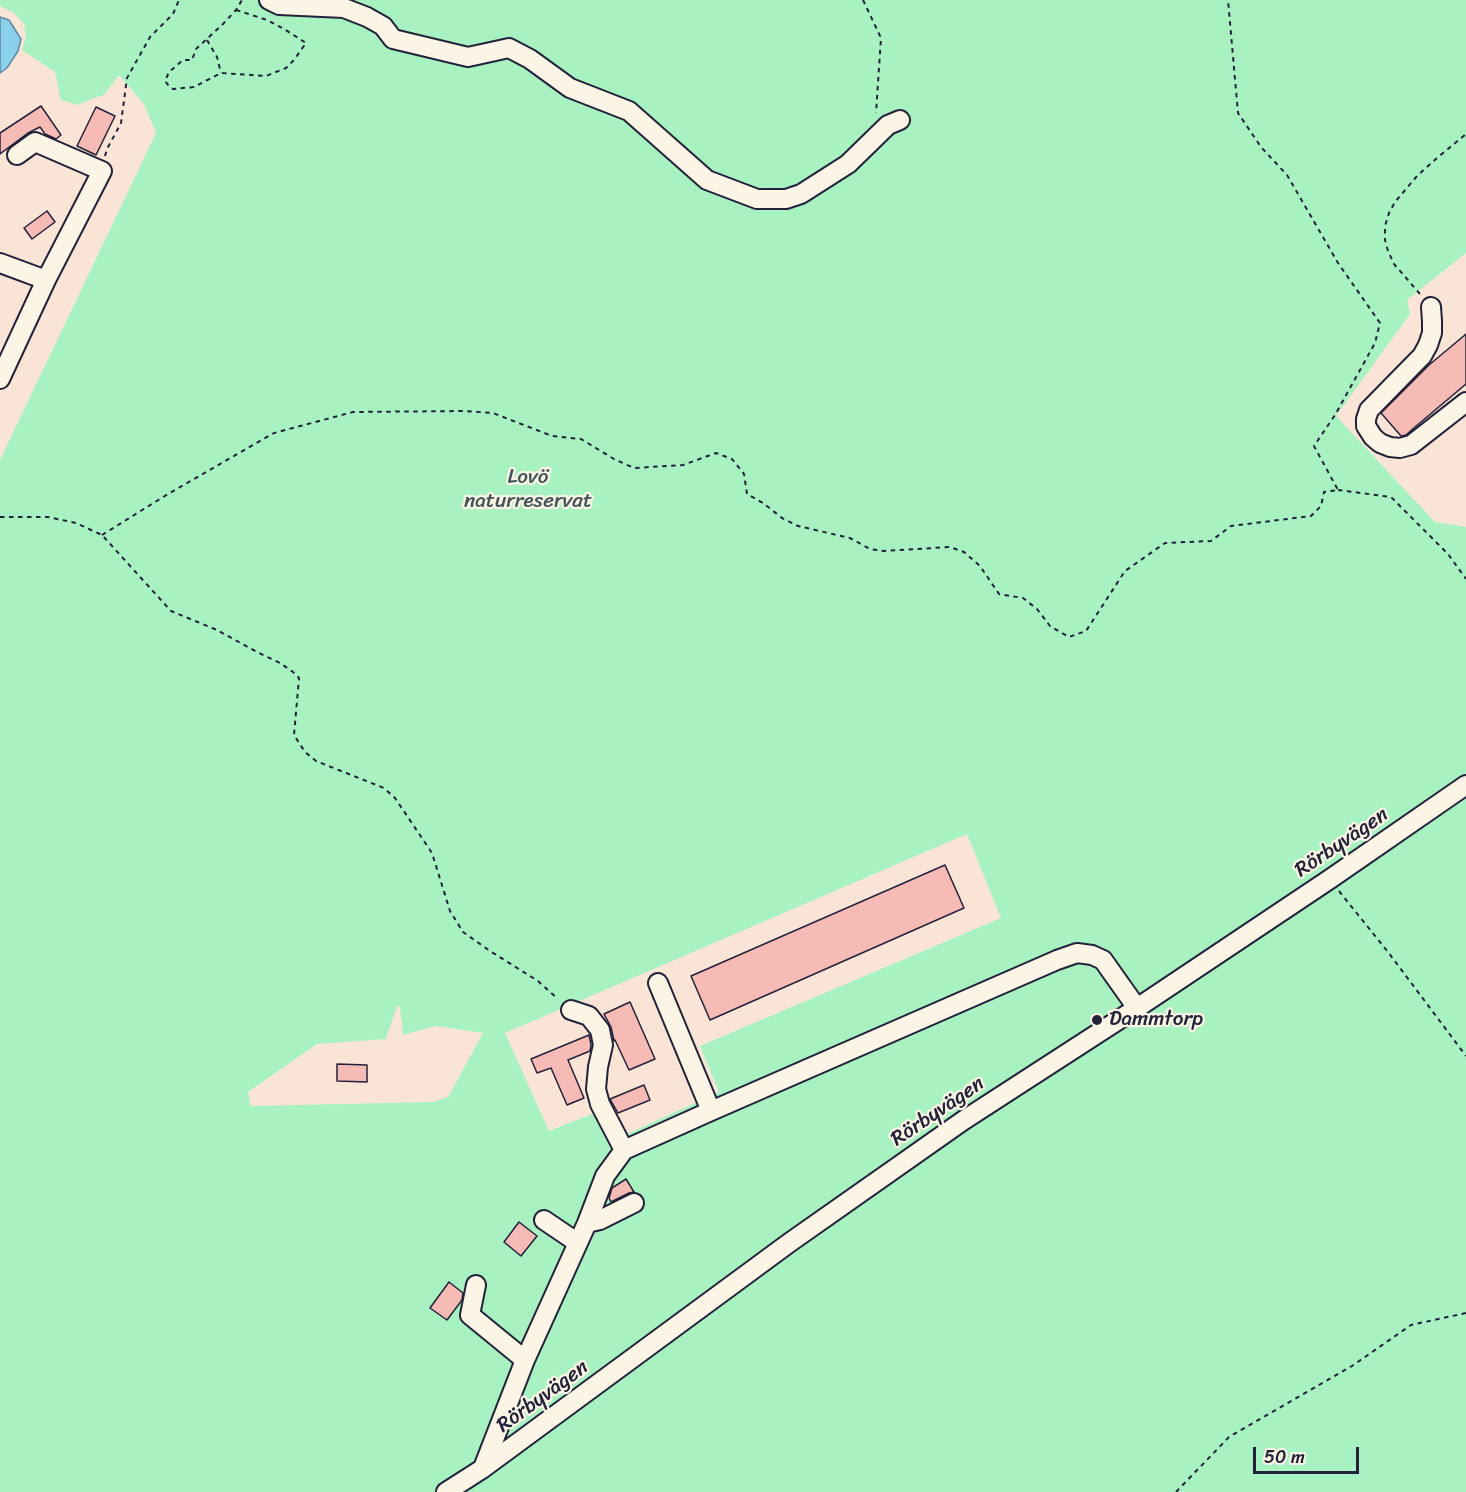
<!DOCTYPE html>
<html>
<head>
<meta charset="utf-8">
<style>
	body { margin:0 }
	#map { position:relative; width:1466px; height:1492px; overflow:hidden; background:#fae4d6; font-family:Sriracha,sans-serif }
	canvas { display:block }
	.scale { position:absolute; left:1253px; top:1447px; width:106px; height:27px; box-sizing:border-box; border:3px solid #22223b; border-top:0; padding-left:8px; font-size:18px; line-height:21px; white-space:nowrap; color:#22223b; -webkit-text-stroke:4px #fcf5e5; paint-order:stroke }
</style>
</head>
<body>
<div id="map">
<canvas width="1466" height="1492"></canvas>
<div class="scale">50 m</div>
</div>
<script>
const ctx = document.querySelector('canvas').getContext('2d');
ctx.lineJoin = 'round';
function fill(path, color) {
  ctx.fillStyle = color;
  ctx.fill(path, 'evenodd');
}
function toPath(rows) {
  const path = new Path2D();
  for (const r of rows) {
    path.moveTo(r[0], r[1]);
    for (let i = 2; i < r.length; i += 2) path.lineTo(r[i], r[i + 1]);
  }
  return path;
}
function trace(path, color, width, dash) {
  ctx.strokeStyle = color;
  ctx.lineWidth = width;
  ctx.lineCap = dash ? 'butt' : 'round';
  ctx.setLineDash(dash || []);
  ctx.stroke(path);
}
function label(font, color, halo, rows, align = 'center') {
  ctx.font = font + ' Sriracha,sans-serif';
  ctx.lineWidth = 4.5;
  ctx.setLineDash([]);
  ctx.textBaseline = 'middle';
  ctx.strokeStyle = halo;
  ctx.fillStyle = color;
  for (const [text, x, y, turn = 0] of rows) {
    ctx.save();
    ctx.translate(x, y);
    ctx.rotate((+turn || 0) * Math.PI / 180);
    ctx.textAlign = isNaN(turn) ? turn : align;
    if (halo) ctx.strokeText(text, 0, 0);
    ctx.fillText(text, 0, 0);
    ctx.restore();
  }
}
fill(toPath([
	[0,0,1466,0,1466,253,1407,300,1410,314,1336,416,1435,522,1466,527,1466,1492,0,1492,0,460,156,133,144,104,119,75,104,95,91,99,78,105,61,100,55,72,22,50,26,37,24,24,14,13,0,6],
	[967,834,1001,918,700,1046,719,1092,612,1141,597,1112,549,1131,505,1033],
	[397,1006,400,1007,403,1035,436,1026,483,1033,448,1097,433,1102,251,1106,248,1092,317,1044,386,1039]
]), '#a8f2c1');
const water = toPath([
	[0,17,9,20,21,39,18,51,7,68,0,73,0,17]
]);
fill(water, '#8ad0eb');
trace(water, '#608aa5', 1.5);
const building = toPath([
	[41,106,61,135,56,139,45,134,40,127,28,133,0,154,0,133,41,106],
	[96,107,115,116,96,155,77,146,96,107],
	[47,211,55,222,32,239,24,228,47,211],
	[1466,334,1466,384,1415,427,1406,435,1401,436,1381,413,1429,365,1466,334],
	[945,865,964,908,710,1020,691,976,945,865],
	[630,1002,655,1059,629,1070,615,1040,614,1041,611,1027,604,1014,630,1002],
	[589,1035,591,1045,590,1051,568,1060,584,1098,567,1105,551,1068,537,1073,531,1059,589,1035],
	[337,1064,367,1065,367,1082,337,1081,337,1064],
	[644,1085,650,1100,618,1113,610,1099,644,1085],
	[626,1179,634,1192,629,1193,611,1202,609,1198,612,1188,626,1179],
	[519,1222,537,1236,521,1256,504,1242,519,1222],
	[449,1282,463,1293,462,1300,447,1320,430,1308,449,1282]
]);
fill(building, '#f6bbb4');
trace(building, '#22223b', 1.5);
const minor = toPath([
	[269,0,279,5,344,8,367,17,383,26,393,39,468,57,509,48,530,59,570,88,629,111,707,180,757,199,786,199,801,194,848,164,888,125,900,120],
	[0,263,46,280],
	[1431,307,1432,321,1432,333,1428,345,1422,356,1416,362,1369,410,1366,419,1366,426,1373,437,1380,443,1390,447,1400,448,1411,445,1466,402],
	[0,379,46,280,102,171,35,142,17,155],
	[658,983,711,1111],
	[571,1010,589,1016,600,1030,603,1045,598,1067,596,1089,600,1104,624,1150],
	[544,1220,578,1243],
	[587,1223,600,1220,634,1203],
	[476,1285,470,1315,525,1360],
	[483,1468,525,1360,587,1223,605,1176,624,1150,711,1111,1057,960,1077,953,1092,955,1103,960,1137,1008],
	[446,1492,482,1469,789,1243,964,1120,1137,1008,1330,879,1466,785]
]);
trace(minor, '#22223b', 22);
trace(toPath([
	[863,0,881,38,876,113],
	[236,10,267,20,284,29,306,43,294,60,286,68,266,76,221,73,194,87,173,89,169,86,165,81,169,72,183,60,192,60,196,49,223,24,236,10,242,0],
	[207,40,217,57,221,73],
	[105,156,107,149,121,123,127,78,150,37,173,14,179,0],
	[1420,294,1394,264,1388,251,1385,240,1385,226,1389,213,1395,202,1417,176,1437,158,1466,134],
	[1338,490,1391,497,1448,554,1466,579],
	[0,517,48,517,76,523,102,535,171,611,217,630,257,652,280,663,293,672,299,678,294,735,305,752,316,761,384,788,395,798,432,853,450,911,463,932,490,951,538,981,558,999],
	[102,535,168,494,274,433,353,412,465,411,493,413,552,436,581,439,614,459,634,468,683,465,716,453,732,459,744,474,747,494,763,503,782,518,798,526,850,538,870,549,883,551,950,547,964,552,980,566,999,594,1023,598,1037,609,1050,626,1069,637,1086,631,1125,571,1165,543,1211,541,1231,526,1311,516,1321,506,1324,492,1338,490,1314,446,1335,415,1375,343,1380,323,1338,263,1287,175,1261,147,1238,113,1228,0],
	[1339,891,1388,952,1466,1056],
	[1176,1492,1229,1437,1352,1366,1411,1325,1466,1313]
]), '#22223b', 2, [4.5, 4.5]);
trace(minor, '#fcf5e5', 18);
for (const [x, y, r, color] of [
	[1097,1020,6,"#22223b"]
]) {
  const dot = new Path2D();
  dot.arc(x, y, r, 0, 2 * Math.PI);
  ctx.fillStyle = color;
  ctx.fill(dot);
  trace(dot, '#fcf5e5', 2);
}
label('21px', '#44565c', '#fcf5e5', [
	["Lovö",528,478],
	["naturreservat",528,502]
]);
label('21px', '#22223b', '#fcf5e5', [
	["Rörbyvägen",1342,843,-34],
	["Rörbyvägen",938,1112,-34],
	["Rörbyvägen",543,1397,-36]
]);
label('21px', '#22223b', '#fcf5e5', [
	["Dammtorp",1109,1020]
], 'left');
</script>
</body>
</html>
